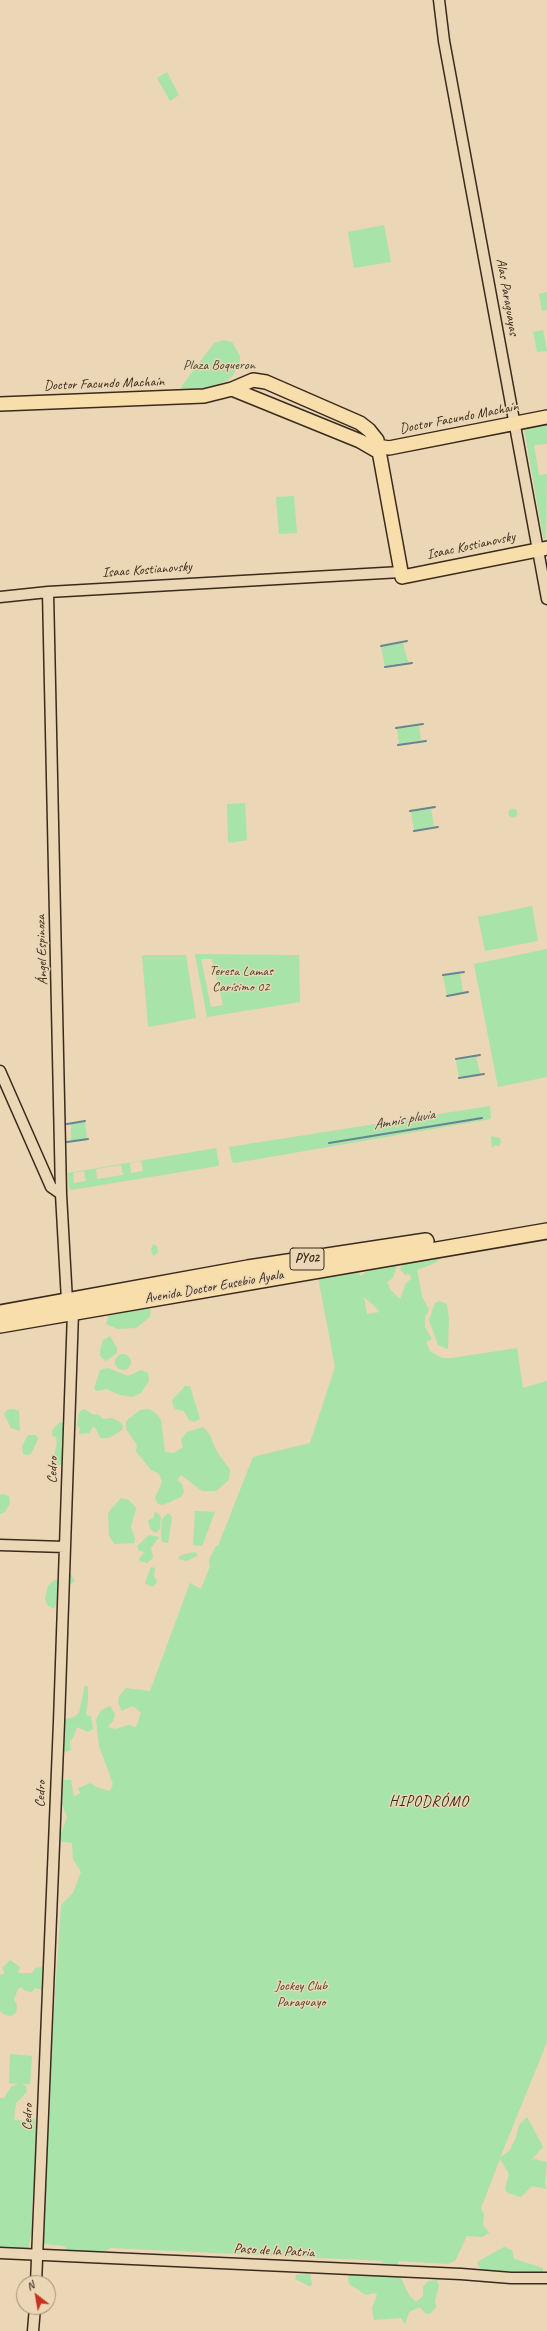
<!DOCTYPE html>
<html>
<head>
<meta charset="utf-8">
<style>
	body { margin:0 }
	#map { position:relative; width:547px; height:2331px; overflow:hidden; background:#ebd6b5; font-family:Caveat,sans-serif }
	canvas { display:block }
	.north { position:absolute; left:16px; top:2275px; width:40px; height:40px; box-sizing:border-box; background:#ebd6b5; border:1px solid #a59179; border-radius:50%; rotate:329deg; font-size:11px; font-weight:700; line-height:16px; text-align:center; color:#3b2a1e }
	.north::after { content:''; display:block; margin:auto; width:14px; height:18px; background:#c8321e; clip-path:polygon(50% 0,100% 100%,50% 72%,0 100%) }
</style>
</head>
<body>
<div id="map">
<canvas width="547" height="2331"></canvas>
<div class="north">N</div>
</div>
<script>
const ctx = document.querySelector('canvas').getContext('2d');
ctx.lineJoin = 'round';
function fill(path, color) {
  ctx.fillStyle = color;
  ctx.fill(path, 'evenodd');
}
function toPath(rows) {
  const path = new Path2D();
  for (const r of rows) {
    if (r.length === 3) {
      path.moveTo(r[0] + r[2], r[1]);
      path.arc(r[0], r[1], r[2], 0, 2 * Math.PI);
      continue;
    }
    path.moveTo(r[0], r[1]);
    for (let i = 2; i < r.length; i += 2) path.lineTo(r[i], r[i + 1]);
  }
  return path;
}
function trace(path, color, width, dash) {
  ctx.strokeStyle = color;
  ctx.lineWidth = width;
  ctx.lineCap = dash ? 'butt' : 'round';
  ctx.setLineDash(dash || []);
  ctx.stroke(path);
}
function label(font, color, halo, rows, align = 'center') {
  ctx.font = font + ' Caveat,sans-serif';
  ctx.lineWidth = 3;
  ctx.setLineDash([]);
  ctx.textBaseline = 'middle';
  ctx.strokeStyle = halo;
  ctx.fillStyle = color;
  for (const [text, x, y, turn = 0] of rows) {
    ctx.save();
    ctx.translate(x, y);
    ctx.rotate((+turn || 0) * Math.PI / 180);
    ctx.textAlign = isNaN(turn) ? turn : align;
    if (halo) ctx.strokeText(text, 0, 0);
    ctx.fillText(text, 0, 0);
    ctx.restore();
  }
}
fill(toPath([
	[167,72,179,95,170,101,157,78],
	[384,225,391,262,354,268,348,232],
	[547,292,547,310,542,311,539,294],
	[543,330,547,351,537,352,533,332],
	[224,340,232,342,240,356,240,362,232,377,226,381,210,388,182,389,181,387,214,343],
	[547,423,547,444,534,445,539,475,547,474,546,540,543,537,524,429,527,426],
	[294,496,297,533,279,534,276,497],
	[403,643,408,662,385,666,381,647],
	[419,726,421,740,399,744,397,729],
	[245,803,247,840,230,843,228,841,227,804],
	[513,813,4.5],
	[431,809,434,826,414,830,411,812],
	[532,906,538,941,485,951,478,917],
	[547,949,547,1077,498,1087,474,964],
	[196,954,299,955,300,1002,207,1017,195,955],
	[201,959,212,959,223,1005,211,1007],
	[144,955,186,955,196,1018,149,1027,148,1025,142,956],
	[460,973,463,992,447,995,443,976],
	[476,1057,480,1074,459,1077,456,1061],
	[490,1106,491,1119,235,1163,232,1162,229,1147],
	[85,1122,87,1138,71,1141,71,1124],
	[491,1136,500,1138,501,1142,499,1146,495,1145,492,1148],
	[216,1148,219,1164,218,1166,71,1190,69,1188,68,1173],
	[141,1161,143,1171,131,1173,130,1163],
	[121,1165,123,1175,97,1179,96,1169],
	[84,1171,86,1181,74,1183,73,1173],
	[153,1244,157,1246,158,1253,153,1256,151,1250],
	[446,1254,435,1263,417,1270,422,1296,429,1310,425,1317,425,1327,432,1339,426,1342,430,1351,442,1358,452,1358,517,1348,523,1388,547,1381,547,2042,500,2158,510,2150,516,2137,519,2125,527,2117,543,2147,530,2161,534,2159,547,2162,545,2184,547,2189,532,2186,521,2197,508,2193,505,2189,509,2174,500,2159,481,2208,484,2215,483,2226,487,2229,489,2233,482,2237,467,2236,455,2261,448,2264,398,2261,398,2272,409,2295,416,2302,423,2296,423,2287,428,2281,437,2280,439,2286,435,2301,436,2307,430,2314,425,2313,420,2307,409,2312,405,2324,401,2318,374,2320,372,2308,377,2295,374,2293,366,2295,349,2284,348,2277,354,2273,367,2273,384,2261,111,2248,99,2254,72,2256,64,2246,44,2244,50,2069,61,1905,73,1893,81,1872,73,1859,72,1843,59,1841,55,1836,62,1831,67,1817,57,1792,57,1780,71,1780,74,1797,80,1793,78,1788,91,1783,96,1787,110,1791,113,1784,99,1746,96,1720,101,1710,110,1706,115,1714,113,1721,108,1727,115,1729,129,1725,136,1727,141,1713,133,1706,122,1711,118,1703,119,1696,126,1688,150,1691,190,1583,201,1589,210,1566,209,1561,211,1555,216,1546,218,1546,253,1457,310,1443,335,1367,318,1277,359,1272,360,1276,368,1271,393,1261,397,1265,393,1278,387,1282,390,1289,400,1299,406,1283,411,1279,410,1274,405,1275,400,1269,404,1260],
	[364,1297,373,1305,380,1312,367,1314],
	[439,1301,447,1304,449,1319,448,1349,438,1345,429,1320,435,1303],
	[146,1307,151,1310,150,1317,136,1328,118,1329,106,1324,109,1315,114,1309],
	[110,1336,117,1348,117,1353,106,1361,100,1356,100,1350,103,1340],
	[123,1362,8],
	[108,1368,128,1376,141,1370,148,1373,149,1381,141,1393,132,1397,120,1395,106,1389,97,1391,94,1389,100,1370],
	[185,1386,190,1386,200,1419,194,1422,189,1420,184,1411,175,1409,173,1405,172,1400],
	[14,1409,19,1411,20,1431,11,1428,4,1414,7,1410],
	[84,1409,92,1414,99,1415,103,1419,111,1418,119,1421,123,1426,122,1430,109,1438,100,1438,95,1427,92,1428,90,1433,79,1434,80,1428,77,1426,78,1416,80,1411],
	[149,1409,157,1414,161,1420,165,1452,174,1453,183,1447,181,1439,187,1432,203,1427,210,1435,216,1450,230,1470,229,1480,216,1491,202,1491,181,1475,177,1480,182,1484,184,1492,181,1497,163,1505,158,1504,155,1498,162,1482,159,1474,150,1469,136,1451,137,1445,126,1429,126,1421,140,1410],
	[60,1422,63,1423,65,1428,61,1446,64,1459,61,1465,56,1465,53,1461,57,1442,56,1437,52,1436,52,1430],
	[28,1435,36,1435,38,1439,31,1454,27,1455,23,1454,22,1446],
	[3,1494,9,1496,10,1503,5,1512,0,1514,0,1495],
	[121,1498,129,1500,136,1508,131,1527,135,1538,134,1543,114,1544,109,1535,108,1513],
	[195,1511,215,1512,202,1546,193,1545],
	[155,1512,159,1514,161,1518,160,1529,156,1533,151,1530,148,1521,153,1518],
	[168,1513,172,1517,168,1543,162,1542,161,1535,162,1519],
	[149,1535,159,1537,151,1548,153,1558,147,1563,139,1561,139,1558,145,1552,139,1551,137,1546],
	[195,1552,198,1555,187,1561,178,1559,181,1555],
	[151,1567,155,1568,154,1576,157,1582,152,1587,145,1583],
	[69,1571,75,1581,61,1590,54,1609,47,1605,45,1598,48,1586,54,1580,61,1579],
	[85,1685,88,1687,88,1700,86,1715,91,1716,93,1729,88,1732,77,1727,74,1736,70,1741,71,1750,60,1754,63,1715,66,1719,74,1717,79,1713],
	[10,1960,20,1967,18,1973,32,1973,35,1968,43,1967,45,1969,43,1978,47,1982,42,1990,35,1988,32,1992,25,1991,21,1987,18,1989,14,1999,17,2006,16,2013,11,2016,5,2015,0,2011,0,1975,5,1973,2,1968],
	[10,2054,32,2056,30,2084,22,2084,26,2086,27,2092,16,2103,14,2120,30,2121,34,2119,38,2121,32,2209,35,2232,30,2238,29,2249,0,2247,0,2098,4,2098,11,2087,18,2084,9,2083],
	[504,2247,512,2250,514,2259,543,2268,543,2275,483,2274,477,2262],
	[310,2274,312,2285,309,2286,295,2279,296,2275]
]), '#a8e3a9');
trace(toPath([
	[381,646,407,641],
	[385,667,412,663],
	[396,728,423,724],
	[398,745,426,741],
	[410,811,435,807],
	[414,831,438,827],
	[443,975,464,972],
	[447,996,468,992],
	[456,1059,480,1055],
	[459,1078,484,1074],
	[67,1124,85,1121],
	[67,1142,88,1139],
	[329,1143,482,1118]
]), '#648692', 2);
const minor = toPath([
	[439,0,444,41,547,599],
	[0,597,48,592,401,572],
	[0,1071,51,1187,61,1194],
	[0,1545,65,1547],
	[0,2253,461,2274,511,2278,547,2278],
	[36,2283,59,1722,73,1312,67,1301,61,1194,48,592],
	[33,2331,35,2307]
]);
const major = toPath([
	[232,389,360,441,379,452],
	[0,404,204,396,232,389,253,380,266,382,360,423,369,430,377,440,402,577,547,548],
	[378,446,389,448,547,417]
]);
const highway = toPath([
	[0,1313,248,1268,426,1241],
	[0,1325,547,1231]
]);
trace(minor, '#3b2a1e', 13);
trace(major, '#3b2a1e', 16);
trace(highway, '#3b2a1e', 18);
trace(minor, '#ebd6b5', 10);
trace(major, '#f8deab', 13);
trace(highway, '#f8deab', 15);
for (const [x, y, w] of [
	[307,1259,34]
]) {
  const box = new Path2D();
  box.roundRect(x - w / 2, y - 11, w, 22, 3);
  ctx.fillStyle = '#ebd6b5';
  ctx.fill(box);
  trace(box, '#3b2a1e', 1);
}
label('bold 13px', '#3b2a1e', null, [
	["PY02",307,1259]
]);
label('14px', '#3b2a1e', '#ebd6b5', [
	["Alas Paraguayas",507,297,80],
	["Doctor Facundo Machaín",104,384,-2],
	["Doctor Facundo Machaín",459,418,-11],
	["Isaac Kostianovsky",471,546,-12],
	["Isaac Kostianovsky",147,570,-4],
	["Ángel Espinoza",42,950,-92],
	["Avenida Doctor Eusebio Ayala",214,1287,-10],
	["Cedro",53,1470,-88],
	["Cedro",41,1794,-87],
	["Cedro",28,2117,-88],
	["Paso de la Patria",274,2251,3]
]);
label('14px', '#4b4633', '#ebd6b5', [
	["Plaza Boqueron",219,365],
	["Teresa Lamas",241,971],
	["Carísimo 02",241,987],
	["Jockey Club",301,1986],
	["Paraguayo",301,2002]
]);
label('italic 15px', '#45413b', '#ebd6b5', [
	["Amnis pluvia",404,1120,-10]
]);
ctx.letterSpacing = '1px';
label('15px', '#3b2a1e', '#ebd6b5', [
	["HIPODRÓMO",429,1802]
]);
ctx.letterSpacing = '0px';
</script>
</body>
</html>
